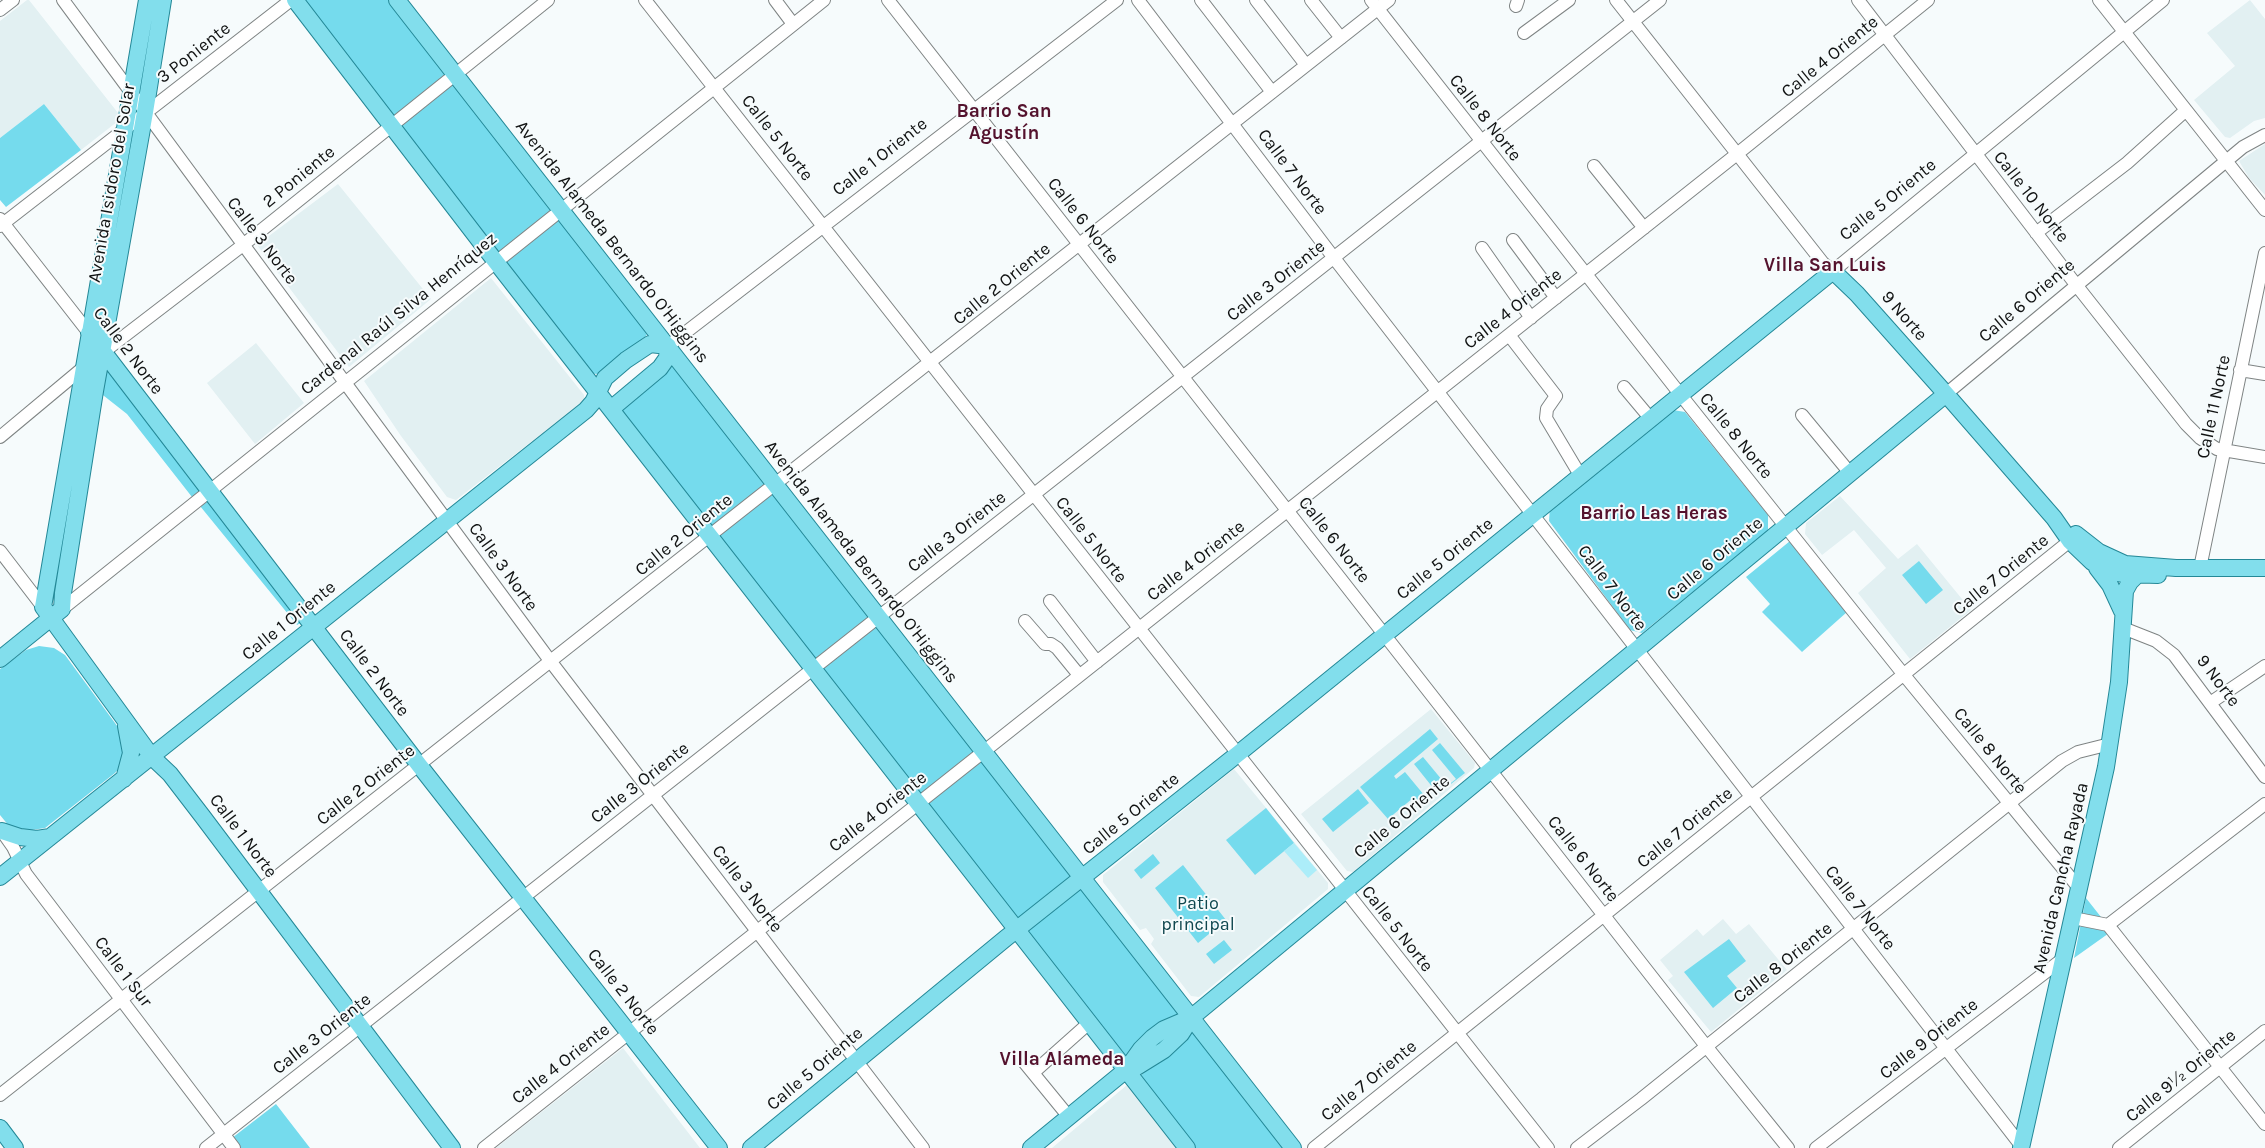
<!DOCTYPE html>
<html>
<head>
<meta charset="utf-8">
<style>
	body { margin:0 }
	canvas { display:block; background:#f6fbfc }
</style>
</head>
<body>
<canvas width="2265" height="1148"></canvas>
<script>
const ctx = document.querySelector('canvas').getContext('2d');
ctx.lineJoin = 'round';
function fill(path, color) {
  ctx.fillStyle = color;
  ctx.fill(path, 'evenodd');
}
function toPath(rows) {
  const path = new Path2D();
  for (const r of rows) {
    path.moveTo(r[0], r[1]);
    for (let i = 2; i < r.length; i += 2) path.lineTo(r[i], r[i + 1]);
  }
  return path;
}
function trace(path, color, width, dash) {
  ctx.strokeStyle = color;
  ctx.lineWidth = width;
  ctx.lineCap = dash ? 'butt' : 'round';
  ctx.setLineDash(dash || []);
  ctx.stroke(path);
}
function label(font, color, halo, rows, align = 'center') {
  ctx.font = font + ' Karla,sans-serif';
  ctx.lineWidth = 4;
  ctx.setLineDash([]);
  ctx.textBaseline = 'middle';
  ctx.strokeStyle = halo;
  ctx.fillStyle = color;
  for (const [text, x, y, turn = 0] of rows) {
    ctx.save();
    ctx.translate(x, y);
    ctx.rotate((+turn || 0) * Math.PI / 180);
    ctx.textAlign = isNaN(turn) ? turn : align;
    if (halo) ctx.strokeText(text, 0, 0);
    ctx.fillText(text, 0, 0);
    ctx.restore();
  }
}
fill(toPath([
	[27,0,29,0,122,118,81,150,44,104,0,138,0,21],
	[2250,0,2265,19,2265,118,2254,121,2230,138,2225,137,2194,100,2235,66,2207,33],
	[2265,144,2265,195,2249,178,2239,161],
	[338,184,431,299,349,367,257,245],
	[491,278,584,395,584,401,456,500,447,497,401,436,364,381],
	[256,343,304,403,255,444,207,383],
	[1840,496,1898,559,1917,544,1971,610,1910,659,1858,593,1886,568,1854,530,1822,555,1805,534,1806,523],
	[1431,709,1475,763,1474,768,1353,872,1347,871,1301,814],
	[1234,769,1328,883,1328,889,1199,997,1191,996,1151,944,1154,939,1146,928,1140,930,1103,882,1103,875],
	[1723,919,1736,934,1749,924,1787,970,1711,1032,1668,980,1673,976,1660,960,1697,929,1703,936],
	[623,1048,700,1148,496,1148],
	[1127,1085,1178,1148,1052,1148]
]), '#e2f0f2');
fill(toPath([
	[299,0,391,0,647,334,646,336,597,374,587,373],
	[44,104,81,150,6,207,0,200,0,138],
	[103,364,203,488,192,497,127,414,99,392],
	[671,364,1180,1013,1129,1055,1125,1057,621,415,621,406],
	[1673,410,1685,412,1768,515,1768,531,1642,633,1630,630,1549,521,1550,506],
	[210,498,304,621,297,625,200,506],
	[1790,541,1847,612,1802,652,1762,612,1770,604,1746,577],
	[1919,561,1943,590,1926,604,1902,575],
	[39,646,54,648,65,655,126,738,122,765,115,773,45,828,25,831,9,826,0,815,0,669,26,650],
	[1430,729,1438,739,1394,776,1396,779,1405,772,1429,801,1421,807,1413,798,1388,819,1360,787],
	[1440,743,1465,773,1438,794,1414,764,1423,757,1447,786,1456,779,1432,750],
	[1358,789,1369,803,1333,832,1322,819],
	[1266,808,1294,843,1255,875,1226,840],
	[1153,854,1160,863,1141,879,1134,870],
	[1183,865,1226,920,1198,943,1155,888],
	[2086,898,2112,931,2074,958],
	[1729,939,1746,961,1727,976,1737,988,1713,1008,1684,972],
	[1224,940,1232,950,1214,964,1206,954],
	[1192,1031,1194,1031,1288,1148,1194,1148,1140,1076],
	[276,1104,310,1148,240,1148,232,1138]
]), '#75dbed');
fill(toPath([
	[1294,843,1317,870,1308,878,1284,851]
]), '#acedf9');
const minor = toPath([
	[63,0,551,662,923,1148],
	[645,0,1548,1148],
	[775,0,793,24],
	[888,0,1706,1046,1788,1148],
	[1138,0,1334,258,2023,1148],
	[1201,0,1272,92],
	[1256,0,1306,65],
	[1311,0,1341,38],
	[1371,0,1680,394,1904,675,2079,888],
	[1616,0,1823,263,1833,271,2163,0],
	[1858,0,2077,286,2186,424,2200,438,2217,449,2265,457],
	[2099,0,2265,210],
	[1516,6,1518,0],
	[0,10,13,0],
	[1524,33,1569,0],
	[1594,166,1644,228],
	[0,219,89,333],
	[0,226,291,0],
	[2036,233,2127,163,2185,111],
	[1513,240,1556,298],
	[1482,248,1531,318],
	[1509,335,1556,396,1547,409,1546,418,1580,475],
	[668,346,1117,0],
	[2240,370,2265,374],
	[1624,387,1650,418],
	[1946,394,2243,147,2265,135],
	[1802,415,1850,473],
	[0,437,84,367,243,245,548,0],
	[0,551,43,607],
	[2200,568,2265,253],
	[1050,601,1097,662],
	[62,609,824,0],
	[1025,621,1045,644,1051,644,1057,648,1079,675],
	[2123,628,2156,641,2174,655,2265,777],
	[2210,703,2265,666],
	[1,830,13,847,26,874,234,1148],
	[2073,918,2108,925,2265,1124],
	[2108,925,2265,804],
	[1024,1062,1069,1117],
	[1034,1072,1089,1023],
	[0,1095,1389,0],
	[206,1148,1660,0],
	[484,1148,1737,154,1928,0],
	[1314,1148,2076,536],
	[1577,1148,1641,1099,2062,761,2078,752,2110,744],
	[1816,1148,2064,958],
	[2119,1148,2265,1031]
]);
const major = toPath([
	[147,0,43,607,152,757,170,774,203,817,452,1148],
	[295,0,496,262,1187,1148],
	[397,0,1293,1148],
	[89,333,419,765,719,1148],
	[611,409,660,368,667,358,668,346],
	[2076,534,2099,552,2125,564,2176,568,2265,568],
	[2097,568,2110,585,2122,611],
	[0,659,62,609,63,593,95,391,145,112,163,0],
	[124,779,131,753,126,726],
	[2,831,20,837,37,839,50,837],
	[0,877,586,410,593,402,605,378,626,360,650,344,668,346],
	[1126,1070,1135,1068,1164,1050,1181,1034,1192,1017,1946,394],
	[0,1128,15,1148],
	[751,1148,1006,938,1239,753,1833,271,1857,294,1946,394,2054,518,2070,541,2092,562,2107,571,2124,574,2158,575],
	[1031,1148,1126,1070,1141,1049,1152,1038,1164,1029,1192,1017],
	[2021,1148,2106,767,2119,682,2125,591,2130,582,2142,570]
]);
trace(minor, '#7f8484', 14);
trace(major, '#248897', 18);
trace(minor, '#fff', 12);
trace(major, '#82deec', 16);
label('18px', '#101212', '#f6fbfc', [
	["3 Poniente",194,53,-38],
	["Calle 4 Oriente",1830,57,-39],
	["Calle 8 Norte",1485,118,52],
	["Calle 5 Norte",777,138,52],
	["Calle 1 Oriente",880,157,-38],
	["Calle 7 Norte",1292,172,53],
	["2 Poniente",299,177,-39],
	["Avenida Isidoro del Solar",112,183,-80],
	["Calle 10 Norte",2031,197,52],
	["Calle 5 Oriente",1888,200,-39],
	["Calle 6 Norte",1083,221,52],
	["Calle 3 Norte",262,241,53],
	["Avenida Alameda Bernardo O'Higgins",612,242,52],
	["Calle 3 Oriente",1276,281,-38],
	["Calle 2 Oriente",1002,284,-39],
	["Calle 6 Oriente",2027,301,-40],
	["Calle 4 Oriente",1513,309,-38],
	["Cardenal Raúl Silva Henríquez",399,314,-39],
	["9 Norte",1904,316,49],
	["Calle 2 Norte",128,351,53],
	["Calle 11 Norte",2214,407,-78],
	["Calle 8 Norte",1736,436,51],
	["Calle 3 Oriente",957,532,-38],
	["Calle 2 Oriente",684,535,-39],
	["Calle 5 Norte",1091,540,52],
	["Calle 6 Norte",1334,540,52],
	["Calle 5 Oriente",1445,559,-39],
	["Calle 6 Oriente",1715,559,-40],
	["Calle 4 Oriente",1196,561,-38],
	["Avenida Alameda Bernardo O'Higgins",861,562,52],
	["Calle 3 Norte",503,567,54],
	["Calle 7 Oriente",2001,575,-39],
	["Calle 7 Norte",1612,588,53],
	["Calle 1 Oriente",289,621,-39],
	["Calle 2 Norte",374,673,53],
	["9 Norte",2218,681,53],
	["Calle 8 Norte",1990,751,51],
	["Calle 3 Oriente",640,783,-38],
	["Calle 2 Oriente",366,785,-38],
	["Calle 4 Oriente",878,812,-38],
	["Calle 5 Oriente",1131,814,-39],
	["Calle 6 Oriente",1402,817,-40],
	["Calle 7 Oriente",1685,828,-39],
	["Calle 1 Norte",243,836,53],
	["Calle 6 Norte",1583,859,52],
	["Avenida Cancha Rayada",2061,878,-77],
	["Calle 3 Norte",747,889,53],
	["Calle 7 Norte",1860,908,52],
	["Calle 5 Norte",1397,929,52],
	["Calle 8 Oriente",1783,963,-38],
	["Calle 1 Sur",123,972,53],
	["Calle 2 Norte",623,992,52],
	["Calle 3 Oriente",322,1034,-38],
	["Calle 9 Oriente",1929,1039,-38],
	["Calle 4 Oriente",561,1064,-38],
	["Calle 5 Oriente",815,1069,-40],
	["Calle 9½ Oriente",2181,1076,-39],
	["Calle 7 Oriente",1369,1081,-39]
]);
label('18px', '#0f474f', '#f6fbfc', [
	["Patio",1198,904],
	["principal",1198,925]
]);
label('bold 19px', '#54122d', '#f6fbfc', [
	["Barrio San",1004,112],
	["Agustín",1004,134],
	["Villa San Luis",1825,266],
	["Barrio Las Heras",1654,514],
	["Villa Alameda",1062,1060]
]);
</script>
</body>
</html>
